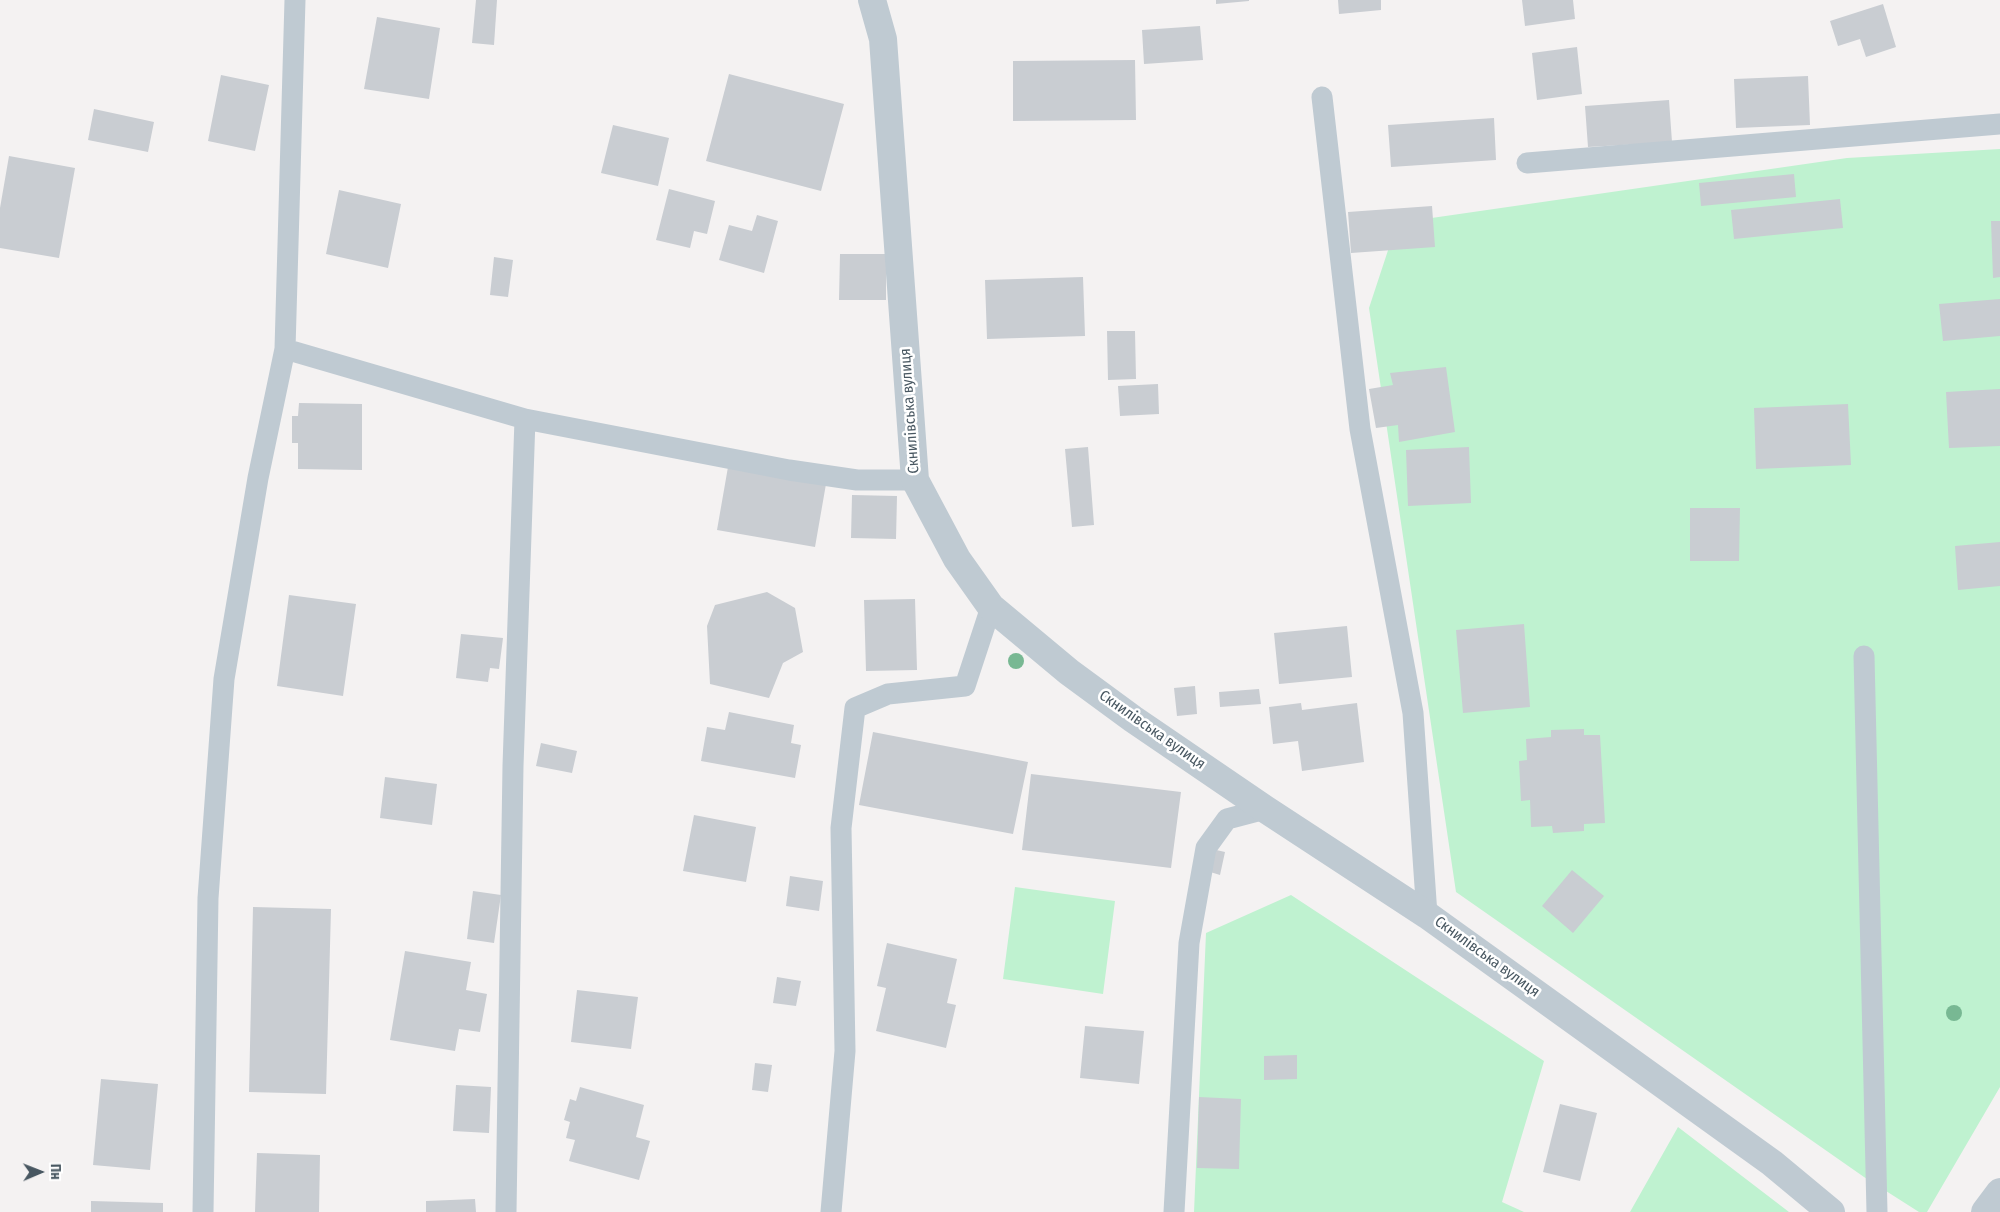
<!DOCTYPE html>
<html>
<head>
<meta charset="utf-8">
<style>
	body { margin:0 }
	#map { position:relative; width:2000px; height:1212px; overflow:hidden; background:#f4f2f2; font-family:"Fira Sans Condensed",sans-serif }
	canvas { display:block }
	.north { position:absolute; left:15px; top:1147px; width:50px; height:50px; -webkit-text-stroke:4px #fff; paint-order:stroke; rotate:89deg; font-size:14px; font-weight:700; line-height:20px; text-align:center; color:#485761 }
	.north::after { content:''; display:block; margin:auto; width:18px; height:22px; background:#485761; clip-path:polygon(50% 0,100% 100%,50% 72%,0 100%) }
</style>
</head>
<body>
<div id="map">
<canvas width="2000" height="1212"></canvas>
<div class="north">Пн</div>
</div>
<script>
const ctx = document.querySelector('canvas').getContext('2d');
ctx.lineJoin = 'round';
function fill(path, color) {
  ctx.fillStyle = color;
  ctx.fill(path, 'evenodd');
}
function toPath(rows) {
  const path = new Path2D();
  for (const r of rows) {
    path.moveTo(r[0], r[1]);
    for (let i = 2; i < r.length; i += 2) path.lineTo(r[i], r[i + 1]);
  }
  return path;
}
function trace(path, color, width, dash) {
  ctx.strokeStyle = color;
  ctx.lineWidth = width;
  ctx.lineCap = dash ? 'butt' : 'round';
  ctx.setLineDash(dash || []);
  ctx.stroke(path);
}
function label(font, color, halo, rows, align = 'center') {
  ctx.font = font + ' "Fira Sans Condensed",sans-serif';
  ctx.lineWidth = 5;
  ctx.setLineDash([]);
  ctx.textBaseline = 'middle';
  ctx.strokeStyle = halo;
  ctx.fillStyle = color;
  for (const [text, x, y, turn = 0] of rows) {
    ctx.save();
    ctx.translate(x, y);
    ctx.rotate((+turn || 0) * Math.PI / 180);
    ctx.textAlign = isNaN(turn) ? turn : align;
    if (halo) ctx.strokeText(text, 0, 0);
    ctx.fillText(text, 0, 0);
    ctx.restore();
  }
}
fill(toPath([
	[2000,149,2000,1087,1927,1212,1919,1212,1864,1177,1456,892,1369,308,1397,223,1847,158],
	[1015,887,1115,901,1103,994,1003,979],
	[1291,895,1544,1061,1502,1202,1524,1212,1194,1212,1206,933],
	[1678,1127,1789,1212,1630,1212]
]), '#bff2d0');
fill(toPath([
	[476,0,497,0,494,45,472,43],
	[1216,0,1249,0,1249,1,1216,4],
	[1338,0,1381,0,1381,10,1339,14],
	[1522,0,1573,0,1575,19,1525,26],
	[1883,4,1896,47,1866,57,1860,39,1838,46,1830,21],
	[377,17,440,28,429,99,364,89],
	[1200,26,1203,60,1144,64,1142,30],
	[1577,47,1582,94,1537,100,1532,53],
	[1135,60,1136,120,1013,121,1013,61],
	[729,74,844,104,821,191,706,161],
	[221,75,269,85,255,151,208,141],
	[1808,76,1810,125,1736,128,1734,79],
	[1669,100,1672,142,1588,147,1585,106],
	[94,109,154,122,148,152,88,140],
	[1494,118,1496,160,1391,167,1388,125],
	[613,125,669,138,658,186,601,173],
	[9,156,75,168,59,258,0,248,0,208],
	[1794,174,1796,197,1701,206,1699,183],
	[669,189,715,201,707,234,694,231,690,248,656,240],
	[339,190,401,204,388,268,326,254],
	[1840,199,1843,228,1734,239,1731,210],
	[1432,206,1435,247,1351,253,1348,212],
	[757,215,778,221,764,273,719,260,729,225,752,231],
	[1991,221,2000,221,2000,277,1993,278],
	[840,254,886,254,886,300,839,300],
	[494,257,513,260,508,297,490,295],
	[1083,277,1085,336,987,339,985,280],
	[2000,299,2000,336,1943,341,1939,304],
	[1107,331,1135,331,1136,379,1108,380],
	[1446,367,1455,432,1399,442,1398,425,1376,428,1369,389,1393,385,1390,373],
	[1158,384,1159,414,1120,416,1118,386],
	[2000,389,2000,446,1949,448,1946,392],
	[299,403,362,404,362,470,298,469,298,443,292,443,292,416,298,416],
	[1848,404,1851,465,1756,469,1754,408],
	[1088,447,1094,525,1072,527,1065,449],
	[1469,447,1471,503,1408,506,1406,450],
	[728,467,826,484,815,547,717,530],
	[852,495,897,496,896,539,851,538],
	[1690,508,1740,508,1739,561,1690,561],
	[2000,542,2000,586,1958,590,1955,546],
	[767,592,795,608,803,652,783,663,769,698,710,684,707,626,715,605],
	[289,595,356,604,343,696,277,686],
	[915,599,917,670,866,671,864,600],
	[1524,624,1530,707,1463,713,1456,630],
	[1347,626,1352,677,1279,684,1274,633],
	[461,634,503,638,499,669,490,668,488,682,456,678],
	[1195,686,1197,714,1177,716,1174,688],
	[1259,689,1261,704,1220,707,1219,692],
	[1301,703,1302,710,1357,703,1364,762,1302,771,1298,741,1273,744,1269,707],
	[729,712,794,725,791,743,801,745,795,778,701,761,707,727,725,730],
	[1584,729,1584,735,1600,735,1605,823,1584,824,1584,831,1553,833,1552,826,1531,827,1530,800,1521,801,1519,761,1527,760,1526,739,1551,737,1551,730],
	[873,732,1028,762,1013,834,859,805],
	[541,743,577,751,572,773,536,766],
	[1031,774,1181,792,1171,868,1022,850],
	[385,777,437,784,432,825,380,818],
	[694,815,756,827,746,882,683,871],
	[1212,849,1225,852,1220,875,1207,871],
	[1572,870,1604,896,1573,933,1542,906],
	[790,876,823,881,819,911,786,906],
	[473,891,501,895,494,943,467,939],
	[253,907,331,909,326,1094,249,1092],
	[887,943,957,959,947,1003,956,1005,946,1048,876,1031,886,988,877,986],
	[405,951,471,962,466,990,487,994,480,1032,459,1029,455,1051,390,1040],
	[777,977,801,981,796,1006,773,1003],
	[577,990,638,997,631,1049,571,1042],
	[1085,1026,1144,1031,1139,1084,1080,1078],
	[1297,1055,1297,1079,1264,1080,1264,1056],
	[755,1063,772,1065,768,1092,752,1090],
	[101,1079,158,1084,150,1170,93,1165],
	[456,1085,491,1087,489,1133,453,1131],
	[580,1087,644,1105,636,1137,650,1141,639,1180,569,1161,575,1140,566,1138,570,1122,564,1120,570,1099,576,1101],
	[1199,1097,1241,1099,1239,1169,1197,1168],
	[1560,1104,1597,1113,1580,1181,1543,1172],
	[257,1153,320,1155,319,1212,255,1212],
	[475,1199,476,1212,426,1212,426,1201],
	[91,1201,163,1203,163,1212,91,1212]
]), '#c9cdd2');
trace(toPath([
	[1322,97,1360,429,1413,713,1427,915],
	[1527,163,2000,124],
	[285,349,525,419],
	[1864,656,1877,1212],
	[203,1212,208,898,224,679,258,478,285,349,295,0],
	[506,1212,513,766,525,419,789,470,857,480,915,480],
	[831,1212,845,1051,841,828,855,708,888,694,965,686,991,607],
	[1174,1212,1189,943,1206,848,1227,819,1265,809]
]), '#bfcad2', 21);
trace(toPath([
	[872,0,883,39,915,480,957,559,991,607,1069,672,1133,719,1265,809,1427,915,1772,1163,1831,1212],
	[1985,1212,2000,1192]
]), '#bfcad2', 28);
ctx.fillStyle = '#78b893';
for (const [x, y] of [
	[1016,661],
	[1954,1013]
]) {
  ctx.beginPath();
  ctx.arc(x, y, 8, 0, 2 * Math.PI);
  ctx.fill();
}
label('15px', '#485761', '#fff', [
	["Скнилівська вулиця",910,411,-94],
	["Скнилівська вулиця",1152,730,35],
	["Скнилівська вулиця",1487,957,36]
]);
</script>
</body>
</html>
